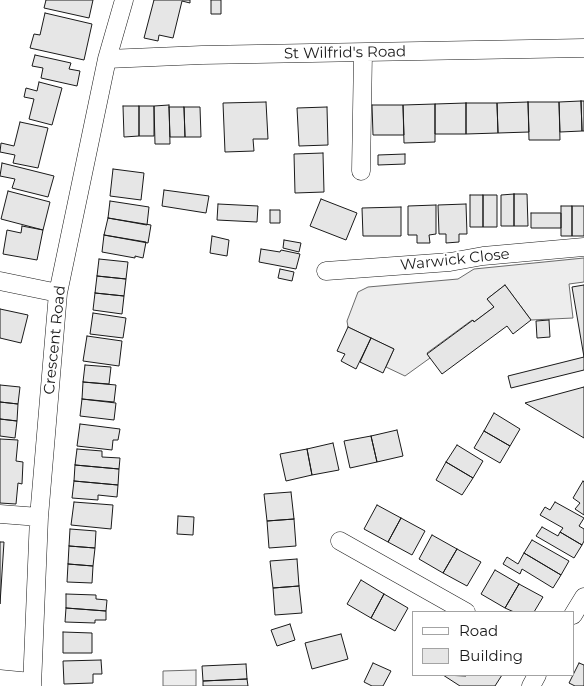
<!DOCTYPE html>
<html>
<head>
<meta charset="utf-8">
<style>
	body { margin:0 }
	#map { position:relative; width:584px; height:686px; overflow:hidden; background:#fff; font-family:Montserrat,sans-serif }
	canvas { display:block }
	.legend { position:absolute; left:412px; top:611px; width:162px; height:65px; box-sizing:border-box; background:#fff; border:1px solid #a3a3a3; margin:0; padding:6px 9px; list-style:none; font-size:15px; color:#1a1a1a }
	.legend li { display:flex; align-items:center; gap:10px; height:25px }
	.legend b { width:25px; border:1px solid #a3a3a3 }
</style>
</head>
<body>
<div id="map">
<canvas width="584" height="686"></canvas>
<ul class="legend">
<li><b style="height:6px;background:#fff"></b>Road</li>
<li><b style="height:14px;background:#e6e6e6"></b>Building</li>
</ul>
</div>
<script>
const ctx = document.querySelector('canvas').getContext('2d');
ctx.lineJoin = 'round';
function fill(path, color) {
  ctx.fillStyle = color;
  ctx.fill(path, 'evenodd');
}
function toPath(rows) {
  const path = new Path2D();
  for (const r of rows) {
    path.moveTo(r[0], r[1]);
    for (let i = 2; i < r.length; i += 2) path.lineTo(r[i], r[i + 1]);
  }
  return path;
}
function trace(path, color, width, dash) {
  ctx.strokeStyle = color;
  ctx.lineWidth = width;
  ctx.lineCap = dash ? 'butt' : 'round';
  ctx.setLineDash(dash || []);
  ctx.stroke(path);
}
function label(font, color, halo, rows, align = 'center') {
  ctx.font = font + ' Montserrat,sans-serif';
  ctx.lineWidth = 4;
  ctx.setLineDash([]);
  ctx.textBaseline = 'middle';
  ctx.strokeStyle = halo;
  ctx.fillStyle = color;
  for (const [text, x, y, turn = 0] of rows) {
    ctx.save();
    ctx.translate(x, y);
    ctx.rotate((+turn || 0) * Math.PI / 180);
    ctx.textAlign = isNaN(turn) ? turn : align;
    if (halo) ctx.strokeText(text, 0, 0);
    ctx.fillText(text, 0, 0);
    ctx.restore();
  }
}
const built = toPath([
	[584,258,584,282,569,284,573,318,531,320,505,285,487,299,494,307,474,322,472,320,427,353,430,358,405,376,386,367,394,349,348,327,347,321,358,292,368,287,458,279,474,269,584,258],
	[196,670,196,686,163,686,163,671,196,670]
]);
fill(built, '#ededed');
trace(built, '#6a6a6a', 1);
const building = toPath([
	[46,0,93,0,89,18,44,8,46,0],
	[154,0,190,0,190,3,182,1,173,38,159,35,158,41,144,38,154,0],
	[211,0,221,0,221,14,211,14,211,0],
	[45,13,92,24,84,60,30,48,34,34,40,35,45,13],
	[35,55,71,63,69,69,80,71,77,86,41,78,43,68,32,66,35,55],
	[39,82,62,88,52,125,29,119,34,99,24,97,26,88,37,91,39,82],
	[581,101,584,101,584,131,582,131,581,101],
	[581,101,582,131,560,132,559,102,581,101],
	[266,102,268,139,253,139,254,151,225,152,223,103,266,102],
	[528,102,559,102,560,140,529,140,528,102],
	[528,102,529,132,498,133,497,103,528,102],
	[466,103,466,134,435,134,435,104,466,103],
	[466,103,497,103,498,133,466,134,466,103],
	[435,104,435,142,404,143,403,105,435,104],
	[169,105,170,144,155,144,154,106,169,105],
	[372,105,403,105,404,135,373,135,372,105],
	[123,106,139,106,139,136,124,137,123,106],
	[139,106,154,106,154,136,139,136,139,106],
	[169,107,184,107,185,137,170,137,169,107],
	[184,107,200,107,201,137,185,137,184,107],
	[327,107,328,145,299,146,297,108,327,107],
	[20,122,48,128,38,168,13,163,15,155,0,152,1,143,14,146,20,122],
	[323,153,324,192,295,193,294,154,323,153],
	[405,154,405,164,378,165,378,155,405,154],
	[2,163,54,176,48,197,12,188,15,179,0,176,2,163],
	[113,169,144,173,141,200,110,196,113,169],
	[164,190,209,196,206,213,162,206,164,190],
	[8,191,50,202,43,230,1,219,8,191],
	[514,194,527,194,528,226,514,226,514,194],
	[514,194,514,226,501,226,501,195,514,194],
	[470,195,483,195,483,227,470,227,470,195],
	[483,195,497,195,497,227,483,227,483,195],
	[321,199,357,213,346,240,310,226,321,199],
	[110,201,149,207,147,225,108,218,110,201],
	[218,204,258,206,257,222,217,220,218,204],
	[466,204,467,234,459,234,459,242,446,243,446,234,439,234,438,205,466,204],
	[436,205,436,234,429,235,430,243,417,243,417,235,408,235,408,206,436,205],
	[561,206,572,206,572,236,561,236,561,206],
	[572,206,584,206,584,236,572,236,572,206],
	[401,207,401,236,363,236,362,208,401,207],
	[270,210,280,210,280,223,270,223,270,210],
	[531,213,561,213,561,228,531,228,531,213],
	[108,218,151,225,148,243,104,235,108,218],
	[22,226,43,230,37,260,3,254,7,230,21,233,22,226],
	[104,235,146,242,143,258,135,256,135,258,102,252,104,235],
	[212,236,229,240,227,256,210,253,212,236],
	[284,240,301,243,299,252,283,248,284,240],
	[261,249,280,252,281,250,300,254,296,269,259,262,261,249],
	[99,259,128,262,126,279,97,276,99,259],
	[280,269,294,272,292,281,278,278,280,269],
	[97,276,126,279,124,296,95,293,97,276],
	[505,285,531,320,513,334,507,326,442,374,427,354,473,320,474,322,494,307,487,299,505,285],
	[584,285,584,370,511,388,508,376,584,357,572,287,584,285],
	[95,293,124,296,122,314,93,310,95,293],
	[0,309,28,315,21,343,0,338,0,309],
	[93,313,126,318,123,338,90,334,93,313],
	[549,320,550,337,537,338,536,321,549,320],
	[348,327,371,338,356,369,341,361,345,354,337,351,348,327],
	[87,336,122,341,119,366,83,361,87,336],
	[371,338,394,349,383,373,360,362,371,338],
	[85,365,111,367,109,384,83,382,85,365],
	[83,382,116,385,114,402,82,399,83,382],
	[0,385,20,387,18,404,0,402,0,385],
	[584,387,584,438,525,403,584,387],
	[82,399,116,403,114,420,80,416,82,399],
	[0,402,18,404,17,421,0,419,0,402],
	[494,413,520,429,510,446,484,431,494,413],
	[0,419,17,421,15,438,0,436,0,419],
	[80,424,120,429,118,440,113,440,112,450,77,446,80,424],
	[397,430,403,456,377,462,371,436,397,430],
	[484,431,510,446,500,463,474,448,484,431],
	[371,436,377,462,350,468,344,441,371,436],
	[0,439,18,440,16,461,23,462,22,484,18,483,16,504,0,503,0,439],
	[333,443,339,470,312,475,307,449,333,443],
	[457,445,483,461,473,478,446,462,457,445],
	[77,449,102,451,102,457,120,458,119,469,75,465,77,449],
	[307,449,312,475,286,481,280,454,307,449],
	[446,462,473,478,462,495,436,480,446,462],
	[75,465,119,469,118,485,74,481,75,465],
	[74,481,118,485,117,497,98,495,98,500,72,498,74,481],
	[583,481,584,482,584,515,575,509,580,503,573,498,583,481],
	[291,492,294,519,267,521,264,494,291,492],
	[74,502,113,505,111,529,71,525,74,502],
	[555,502,584,518,579,526,584,529,584,541,582,545,560,532,563,528,540,515,545,507,550,510,555,502],
	[377,505,401,518,388,542,364,529,377,505],
	[178,516,194,517,193,535,177,534,178,516],
	[401,518,425,531,412,555,388,542,401,518],
	[294,519,296,546,269,548,267,521,294,519],
	[542,527,558,536,560,532,582,545,574,558,536,536,542,527],
	[70,529,96,531,95,548,69,546,70,529],
	[432,535,457,549,443,573,419,559,432,535],
	[532,540,569,561,561,575,524,553,532,540],
	[0,542,4,542,0,604,0,542],
	[69,546,95,548,93,566,68,564,69,546],
	[457,549,481,562,467,586,443,573,457,549],
	[524,553,561,575,553,588,522,569,520,574,503,564,507,557,518,564,524,553],
	[297,559,299,586,273,588,270,561,297,559],
	[68,564,93,566,92,583,67,582,68,564],
	[495,570,519,584,505,608,481,594,495,570],
	[361,580,384,594,371,618,347,604,361,580],
	[519,584,543,597,534,612,514,612,505,608,519,584],
	[299,586,302,613,275,615,273,588,299,586],
	[66,594,96,595,96,599,107,600,106,611,66,608,66,594],
	[384,594,408,608,395,631,371,618,384,594],
	[66,608,106,611,106,620,95,620,95,623,65,622,66,608],
	[290,624,295,640,277,646,271,630,290,624],
	[63,632,92,633,92,653,63,653,63,632],
	[341,634,348,659,312,669,305,643,341,634],
	[101,660,102,674,93,674,93,683,64,684,63,661,101,660],
	[373,663,391,671,383,686,372,686,364,682,373,663],
	[579,663,584,665,584,686,575,686,569,683,579,663],
	[246,664,247,679,203,681,202,666,246,664],
	[443,675,466,676,466,675,502,675,495,686,460,686,443,675],
	[247,679,248,686,203,686,203,681,247,679]
]);
fill(building, '#e6e6e6');
trace(building, '#1a1a1a', 1);
const street = toPath([
	[107,59,202,55,584,48],
	[361,171,363,53],
	[326,271,450,262,483,256,584,247],
	[0,281,58,293],
	[0,514,39,517],
	[340,541,466,612],
	[573,615,584,597],
	[0,679,31,682],
	[32,686,39,517,58,293,107,59,124,0],
	[531,686,537,675]
]);
trace(street, '#1a1a1a', 19);
trace(street, '#fff', 18);
label('15px', '#1a1a1a', '#fff', [
	["St Wilfrid's Road",345,53,-1],
	["Warwick Close",455,260,-6],
	["Crescent Road",55,340,-84]
]);
</script>
</body>
</html>
